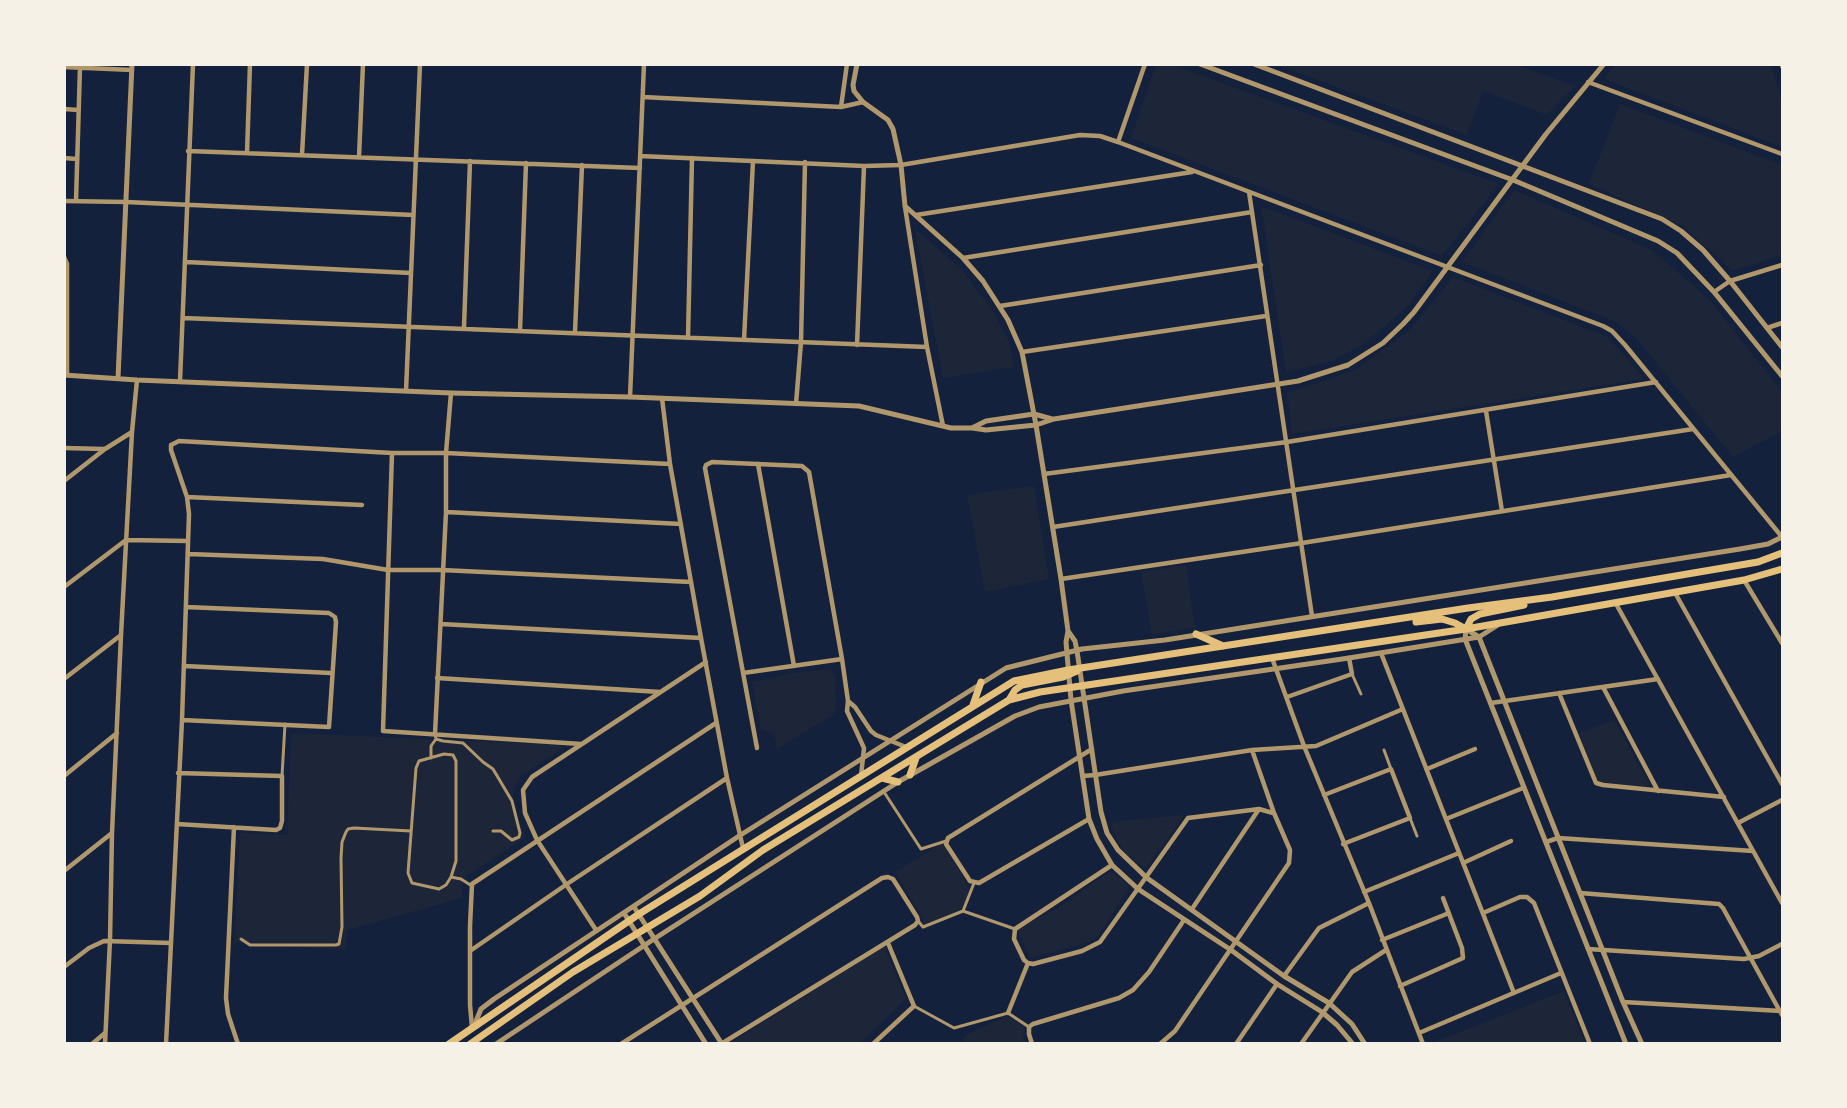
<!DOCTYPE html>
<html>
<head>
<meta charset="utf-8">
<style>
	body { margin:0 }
	#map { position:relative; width:1847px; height:1108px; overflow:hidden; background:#14213d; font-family:Montserrat,sans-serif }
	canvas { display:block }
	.frame { position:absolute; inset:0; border:66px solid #f6f1e7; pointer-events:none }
</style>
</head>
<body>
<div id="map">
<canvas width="1847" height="1108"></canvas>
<div class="frame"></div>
</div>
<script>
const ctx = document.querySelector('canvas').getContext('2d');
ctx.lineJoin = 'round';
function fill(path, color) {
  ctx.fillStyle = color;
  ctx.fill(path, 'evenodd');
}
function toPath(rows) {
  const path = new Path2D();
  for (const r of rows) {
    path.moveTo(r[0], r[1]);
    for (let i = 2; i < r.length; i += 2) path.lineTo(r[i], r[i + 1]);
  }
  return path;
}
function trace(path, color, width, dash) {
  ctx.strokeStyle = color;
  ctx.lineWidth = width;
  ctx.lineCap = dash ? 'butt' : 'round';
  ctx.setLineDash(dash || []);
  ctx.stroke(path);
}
fill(toPath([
	[1156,65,1173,65,1499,184,1442,256,1131,138],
	[1277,65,1517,65,1575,86,1547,115,1483,91,1467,135],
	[1615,65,1771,65,1782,101,1782,147,1604,79],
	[1620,104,1782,165,1782,255,1733,271,1683,226,1589,184],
	[1514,190,1652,250,1709,299,1782,392,1782,431,1733,457,1636,338,1614,321,1462,262],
	[1261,206,1433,271,1407,307,1362,345,1332,361,1286,372],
	[915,229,959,267,991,308,1009,341,1014,367,943,378],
	[1453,277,1608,337,1644,379,1292,434,1287,393,1355,370,1409,331],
	[1034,486,1049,579,985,592,967,495],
	[1186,565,1195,627,1152,635,1141,572],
	[831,669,835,677,836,705,834,714,777,749,774,734,761,729,752,682,794,673],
	[1614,720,1650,786,1598,783,1579,733],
	[291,733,560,745,565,747,521,776,514,788,513,809,526,837,462,879,462,898,347,930,346,950,234,943,240,833,287,835],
	[1184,815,1146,869,1124,852,1109,822],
	[943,843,969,888,967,898,960,910,923,926,922,917,895,872],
	[1110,871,1130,886,1098,936,1089,942,1030,958,1017,929,1058,908],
	[884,946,906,999,860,1043,730,1043],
	[1564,991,1585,1043,1438,1043,1437,1041],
	[1007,1016,1025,1026,1023,1034,1026,1043,963,1043,962,1040,968,1034]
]), '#1d2539');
trace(toPath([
	[1352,674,1361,694],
	[435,734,436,739,443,741,463,743,483,762,493,769,512,801,520,833,519,837,512,840,501,831,493,831],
	[1384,750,1391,769],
	[431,758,431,746,436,739],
	[282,776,285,724],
	[884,792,921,849,946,841],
	[1410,818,1417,836],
	[451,877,446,885,439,889,412,883,408,873,416,768,419,761,444,754,453,755,456,761,456,861,451,877,461,879,472,886],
	[963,911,1015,929],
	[963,911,974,883],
	[918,921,923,927,963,911],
	[241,939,250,945,336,945,339,944,342,927,341,858,342,842,346,832,348,829,354,828,411,831],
	[914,1006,954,1028,1008,1013,1029,1027]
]), '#b1986c', 3);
trace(toPath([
	[1782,64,1782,66],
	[64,67,132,70],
	[1588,82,1782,154],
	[643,97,841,107,863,102],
	[841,107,847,64],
	[64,109,78,110],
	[1118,142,1145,64],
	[188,151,640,168],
	[247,153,250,64],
	[302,155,307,64],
	[640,156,864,166,901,165,1080,135,1100,136,1118,142,1603,326,1612,331,1625,345,1782,537],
	[359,157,363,64],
	[64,158,77,159],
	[1249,192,1312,616],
	[64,201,126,202,413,215],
	[76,201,80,67],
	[905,207,927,347,943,426],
	[916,215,1192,172],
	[64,257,67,264,67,375],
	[963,258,1252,212],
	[186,262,411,273],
	[1714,292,1730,281,1782,265],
	[1000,306,1261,265],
	[183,318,927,347],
	[464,327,470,161],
	[1767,328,1782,323],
	[520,330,526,163],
	[575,332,582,165],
	[688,338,692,158],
	[744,340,753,161],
	[857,345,864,166],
	[1022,352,1266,316],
	[180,381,193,64],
	[406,391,420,64],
	[630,397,644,64],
	[662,398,670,464,701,638,727,778,743,848],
	[796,404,801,342,805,162],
	[1486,411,1502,511],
	[64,448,104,449],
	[392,453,383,731,581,744],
	[758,464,794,666],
	[1044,474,1287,442,1656,382],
	[64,481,105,449,132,432],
	[187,497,362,505],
	[446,512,681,524],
	[1053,527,1693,429],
	[188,554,323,559,388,570,442,570,691,582],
	[1061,579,1302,543,1731,475],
	[1744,580,1782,643],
	[64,587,126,540,188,541],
	[1674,591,1782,784],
	[1615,602,1782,903],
	[441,624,701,638],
	[1381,653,1514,993],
	[1272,658,1304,746,1369,903,1423,1044],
	[184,666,331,673],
	[743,673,842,659],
	[437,678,660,692],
	[64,679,121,635],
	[1603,687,1658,791],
	[1559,693,1596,783,1603,785,1724,797],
	[1287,697,1352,674,1349,658],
	[848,701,855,707,871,731,876,735,906,747],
	[1491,703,1658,679],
	[182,720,329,727,336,622,335,617,329,613,186,607],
	[435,734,446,512,446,453,451,393],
	[757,748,705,468,706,465,712,462,802,466,809,472,842,659,848,701,847,711,864,748,861,776],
	[1427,769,1475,749],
	[64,776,117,733],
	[1083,776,1095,775,1252,750,1316,746,1403,709],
	[1324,795,1391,769,1410,818,1343,844],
	[1089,819,979,883,970,881,946,844,948,838,1092,749],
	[1446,819,1523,788],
	[1738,823,1782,800],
	[177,824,276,830,280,828,282,821,282,776,178,773],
	[234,827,226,998,228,1014,238,1044],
	[1546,842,1558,838,1753,851],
	[1463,863,1511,841],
	[64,871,112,833],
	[1364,892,1459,853],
	[1580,893,1719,904,1723,908,1782,1015],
	[1192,909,1259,809],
	[1483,913,1520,897,1527,897,1534,903,1590,1044],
	[596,930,537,840,525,813,523,790,532,777,706,662],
	[1382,940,1449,913],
	[1588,949,1744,959,1759,956,1782,944],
	[470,951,567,884,727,778],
	[1028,963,1033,964,1082,951,1100,942,1188,818,1259,809,1273,813],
	[1028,963,1024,960,1014,939,1015,929,1112,865],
	[64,967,89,948,104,941,171,943],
	[1284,976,1319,928,1369,903],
	[1400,986,1463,958,1462,948,1443,898],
	[1623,1002,1781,1011],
	[1008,1013,1028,963],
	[472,1027,470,1005,470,926,472,884,716,723],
	[1419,1033,1561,973],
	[92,1044,105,1033],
	[105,1044,110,940,112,833,121,635,132,432,137,380],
	[166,1044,182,720,189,514,187,497,171,450,171,445,179,441,392,453,446,453,670,464],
	[621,1044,882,878,888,877,893,879,917,917,918,921,915,925,721,1044],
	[873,1044,914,1006,888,943],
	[1032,1044,1029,1034,1029,1027,1033,1024,1119,998,1133,990,1149,972,1184,920],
	[1160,1044,1175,1031,1289,863,1290,850,1274,813,1252,750],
	[1236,1044,1277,984],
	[1301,1044,1352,972,1386,950]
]), '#b1986c', 4.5);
trace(toPath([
	[857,64,853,85,854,91,863,102,888,120,893,129,901,165,905,206,963,258,983,281,1008,320,1022,352,1036,425,1061,579,1068,631,1066,642,1071,700,1089,819,1097,839,1112,865,1138,889,1231,950,1277,984,1322,1012,1337,1025,1353,1044],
	[1200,64,1513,180,1658,241,1677,253,1714,292,1782,376],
	[1254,64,1662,219,1681,231,1703,250,1730,281,1782,347],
	[64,375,137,380,451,393,630,397,859,406,951,428,972,428,986,430,1036,425,1054,419,1298,381,1348,365,1383,343,1403,324,1414,312,1546,134,1604,64],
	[118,378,132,64],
	[972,428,986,421,1034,414,1052,419],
	[1068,631,1075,641,1077,651,1101,812,1107,833,1118,850,1147,878,1284,976,1329,1003,1352,1024,1365,1044],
	[634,907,722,1044],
	[624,913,706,1044],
	[474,1026,481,1009,494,999,739,836,1006,668,1082,649,1165,640,1740,549,1768,544,1782,537],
	[496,1044,654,939,898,782,1015,716,1039,707,1123,691,1349,658,1479,637,1498,625],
	[1626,1044,1465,639,1466,629,1479,637,1623,1002,1642,1044]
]), '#b1986c', 5);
trace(toPath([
	[1416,622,1442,619,1455,623,1466,629],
	[1466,629,1471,619,1480,614,1524,605],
	[1196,634,1223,646],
	[1009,700,1015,690,1022,685,1063,677,1077,671],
	[973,705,981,682],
	[910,775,916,758],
	[882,778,898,782],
	[449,1044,639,914,1014,681,1068,670,1468,608,1552,597,1758,562,1782,553],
	[470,1044,573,972,700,896,763,850,1009,700,1040,692,1466,629,1744,580,1782,569]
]), '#e5c07b', 7);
</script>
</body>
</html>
